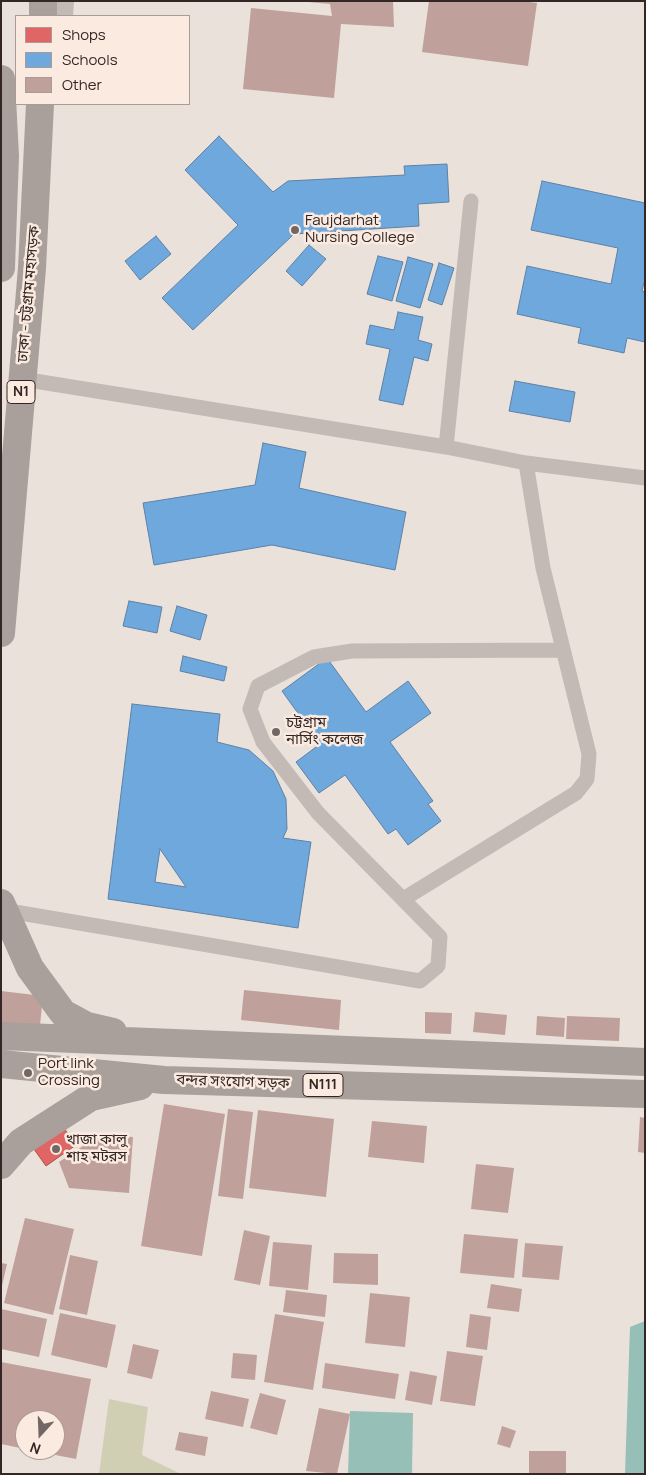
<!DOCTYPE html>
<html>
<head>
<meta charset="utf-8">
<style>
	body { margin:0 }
	#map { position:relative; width:646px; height:1475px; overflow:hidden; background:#ebe1db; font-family:Manrope,sans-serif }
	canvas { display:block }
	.frame { position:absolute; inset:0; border:2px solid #332624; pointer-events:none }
	.legend { position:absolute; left:15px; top:15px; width:175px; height:90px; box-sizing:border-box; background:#faeae0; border:1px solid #aa9c95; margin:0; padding:6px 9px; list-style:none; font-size:15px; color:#332624 }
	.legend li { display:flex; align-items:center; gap:10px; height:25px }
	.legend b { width:25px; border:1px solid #aa9c95 }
	.north { position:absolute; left:15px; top:1410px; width:50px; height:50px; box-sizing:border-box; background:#faeae0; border:1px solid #aa9c95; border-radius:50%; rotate:200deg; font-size:14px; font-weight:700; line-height:20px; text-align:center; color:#332624 }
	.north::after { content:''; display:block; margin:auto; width:18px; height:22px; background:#736764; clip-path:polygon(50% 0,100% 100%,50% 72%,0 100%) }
</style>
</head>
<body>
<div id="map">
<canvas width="646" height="1475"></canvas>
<div class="frame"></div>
<ul class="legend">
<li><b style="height:14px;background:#e06666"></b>Shops</li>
<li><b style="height:14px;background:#6fa8dc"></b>Schools</li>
<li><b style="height:14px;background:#c0a09b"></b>Other</li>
</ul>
<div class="north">N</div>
</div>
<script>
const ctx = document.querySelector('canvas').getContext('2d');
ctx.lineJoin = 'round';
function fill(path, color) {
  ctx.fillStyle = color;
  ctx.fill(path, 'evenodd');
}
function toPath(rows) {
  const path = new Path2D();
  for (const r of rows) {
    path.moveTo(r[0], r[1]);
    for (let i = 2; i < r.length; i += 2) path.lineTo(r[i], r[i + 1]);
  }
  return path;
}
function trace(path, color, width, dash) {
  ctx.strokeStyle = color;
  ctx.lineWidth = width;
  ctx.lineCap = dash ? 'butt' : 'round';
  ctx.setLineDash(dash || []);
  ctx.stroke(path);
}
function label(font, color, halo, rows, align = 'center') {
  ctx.font = font + ' Manrope,"Noto Sans Bengali",sans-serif';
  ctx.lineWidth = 5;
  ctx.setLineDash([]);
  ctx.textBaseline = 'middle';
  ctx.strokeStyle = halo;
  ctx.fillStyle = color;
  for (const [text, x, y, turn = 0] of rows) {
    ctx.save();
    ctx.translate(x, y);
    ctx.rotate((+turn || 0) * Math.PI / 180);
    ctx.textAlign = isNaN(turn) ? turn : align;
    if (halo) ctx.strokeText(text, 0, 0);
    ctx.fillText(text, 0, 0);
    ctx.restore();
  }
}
fill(toPath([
	[109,1399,148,1407,142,1455,181,1474,99,1474]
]), '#d0cfb4');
fill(toPath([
	[645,1321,645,1474,625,1474,630,1327],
	[350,1411,413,1413,412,1474,348,1474]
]), '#96bfb7');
const shops = toPath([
	[61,1124,76,1145,46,1166,31,1145,61,1124]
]);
fill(shops, '#e06666');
trace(shops, '#ac5352', 1);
const schools = toPath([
	[219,136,273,192,288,181,405,175,404,166,447,164,449,202,418,204,419,226,294,234,193,330,162,298,238,225,185,170,219,136],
	[542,181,645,203,645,279,642,291,645,292,645,342,627,338,624,353,578,343,581,328,517,314,527,266,611,284,618,248,531,230,542,181],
	[156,236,171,254,140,280,125,261,156,236],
	[309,245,326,259,302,286,286,271,309,245],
	[378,256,403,262,392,301,367,294,378,256],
	[408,257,433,264,420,308,396,301,408,257],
	[439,263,454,268,442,305,428,300,439,263],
	[398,312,423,317,418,340,432,344,428,361,414,357,403,405,379,400,390,349,366,344,370,325,394,330,398,312],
	[515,381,575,392,570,422,509,411,515,381],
	[263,443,306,452,299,488,406,512,395,570,272,545,154,565,143,503,255,485,263,443],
	[129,601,162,607,157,633,123,626,129,601],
	[177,606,207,615,200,640,170,631,177,606],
	[183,656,227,667,224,681,180,671,183,656],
	[327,658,366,712,408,681,431,713,390,742,433,801,428,804,441,821,408,845,396,829,388,834,345,775,319,793,296,762,320,744,282,691,327,658],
	[132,704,220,714,217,742,249,750,273,771,286,799,287,829,283,838,311,842,298,928,108,899,132,704],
	[160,849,186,887,155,882,160,849]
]);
fill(schools, '#6fa8dc');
trace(schools, '#5d81a5', 1);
fill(toPath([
	[297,1,393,1,394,27,341,24,334,98,243,89,251,8,332,16,330,4],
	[429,1,521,1,537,3,528,66,422,52],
	[244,990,341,1000,339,1030,241,1020],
	[1,991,43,996,39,1035,1,1032],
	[425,1012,452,1013,451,1034,425,1033],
	[475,1012,507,1015,505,1035,473,1032],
	[537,1016,565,1018,564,1037,536,1035],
	[567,1016,620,1018,619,1041,566,1039],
	[164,1104,225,1114,202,1256,141,1246],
	[228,1109,253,1112,243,1199,218,1196],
	[258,1110,334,1119,326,1197,249,1188],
	[640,1117,645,1118,645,1153,638,1152],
	[372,1121,427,1126,424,1163,368,1157],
	[101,1134,133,1137,129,1193,69,1188,59,1162],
	[476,1164,514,1168,508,1213,471,1209],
	[25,1218,74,1229,53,1315,4,1303],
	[244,1230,270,1236,260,1285,234,1280],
	[464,1234,518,1239,514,1278,460,1273],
	[273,1242,312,1245,308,1290,269,1286],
	[525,1243,563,1246,559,1280,522,1277],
	[334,1253,378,1254,378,1285,333,1283],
	[70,1255,98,1261,87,1315,59,1309],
	[1,1263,7,1264,2,1286,1,1285],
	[491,1284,522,1289,519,1312,487,1308],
	[286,1290,327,1295,325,1317,283,1312],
	[370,1293,410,1297,405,1347,365,1343],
	[1,1309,47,1319,39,1357,1,1349],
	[60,1313,116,1325,107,1368,51,1355],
	[275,1314,324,1322,313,1390,264,1382],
	[470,1314,491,1317,487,1350,466,1347],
	[133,1344,159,1350,152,1379,127,1373],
	[447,1351,483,1356,475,1406,440,1401],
	[233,1353,257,1355,255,1380,231,1378],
	[1,1362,91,1379,76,1459,35,1451,55,1450,55,1420,25,1420,25,1449,1,1444],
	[325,1363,399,1374,395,1399,322,1388],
	[410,1371,437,1376,432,1405,405,1400],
	[211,1391,249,1399,243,1427,205,1419],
	[260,1393,286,1400,277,1435,250,1428],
	[319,1408,350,1414,337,1474,306,1471],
	[502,1426,516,1431,510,1448,497,1444],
	[179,1432,208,1437,205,1456,175,1450],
	[529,1451,566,1451,566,1474,529,1474]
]), '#c0a09b');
trace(toPath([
	[22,379,446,447,526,463,645,478],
	[446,447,471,201],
	[405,898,576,793,587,779,589,754,543,568,526,463],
	[3,910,420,981,438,966,440,937,318,813,263,742,250,709,258,686,314,657,352,651,563,650]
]), '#c3b9b5', 15);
trace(toPath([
	[59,16,60,1]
]), '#c3b9b5', 28);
trace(toPath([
	[43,16,43,1],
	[1,79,5,156,1,268],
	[1,633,32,268,40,104],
	[1,903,30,968,63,1013,87,1026,113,1032],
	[1,1036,645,1062],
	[1,1064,164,1080,645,1094],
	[1,1165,21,1142,91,1097,140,1086]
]), '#a9a09b', 28);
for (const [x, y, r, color] of [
	[295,230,5,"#736764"],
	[276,732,5,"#736764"],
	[28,1073,5,"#736764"],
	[56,1149,5,"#736764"]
]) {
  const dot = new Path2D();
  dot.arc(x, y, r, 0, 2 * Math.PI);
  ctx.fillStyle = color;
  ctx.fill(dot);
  trace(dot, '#faeae0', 2);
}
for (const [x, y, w] of [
	[21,392,28],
	[323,1085,40]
]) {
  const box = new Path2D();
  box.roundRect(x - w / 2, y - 11.5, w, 23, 4);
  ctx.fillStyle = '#faeae0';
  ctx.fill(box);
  trace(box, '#332624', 1);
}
label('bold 14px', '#332624', null, [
	["N1",21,392],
	["N111",323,1085]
]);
label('15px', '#332624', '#faeae0', [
	["Faujdarhat",305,221],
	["Nursing College",305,238],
	["চট্টগ্রাম",286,723],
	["নার্সিং কলেজ",286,740],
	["Port link",38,1064],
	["Crossing",38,1081],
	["খাজা কালু",66,1140],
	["শাহ মটরস",66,1157]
], 'left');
label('15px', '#332624', '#faeae0', [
	["ঢাকা - চট্টগ্রাম মহাসড়ক",29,294,-85],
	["বন্দর সংযোগ সড়ক",233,1082,2]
]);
</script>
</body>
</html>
